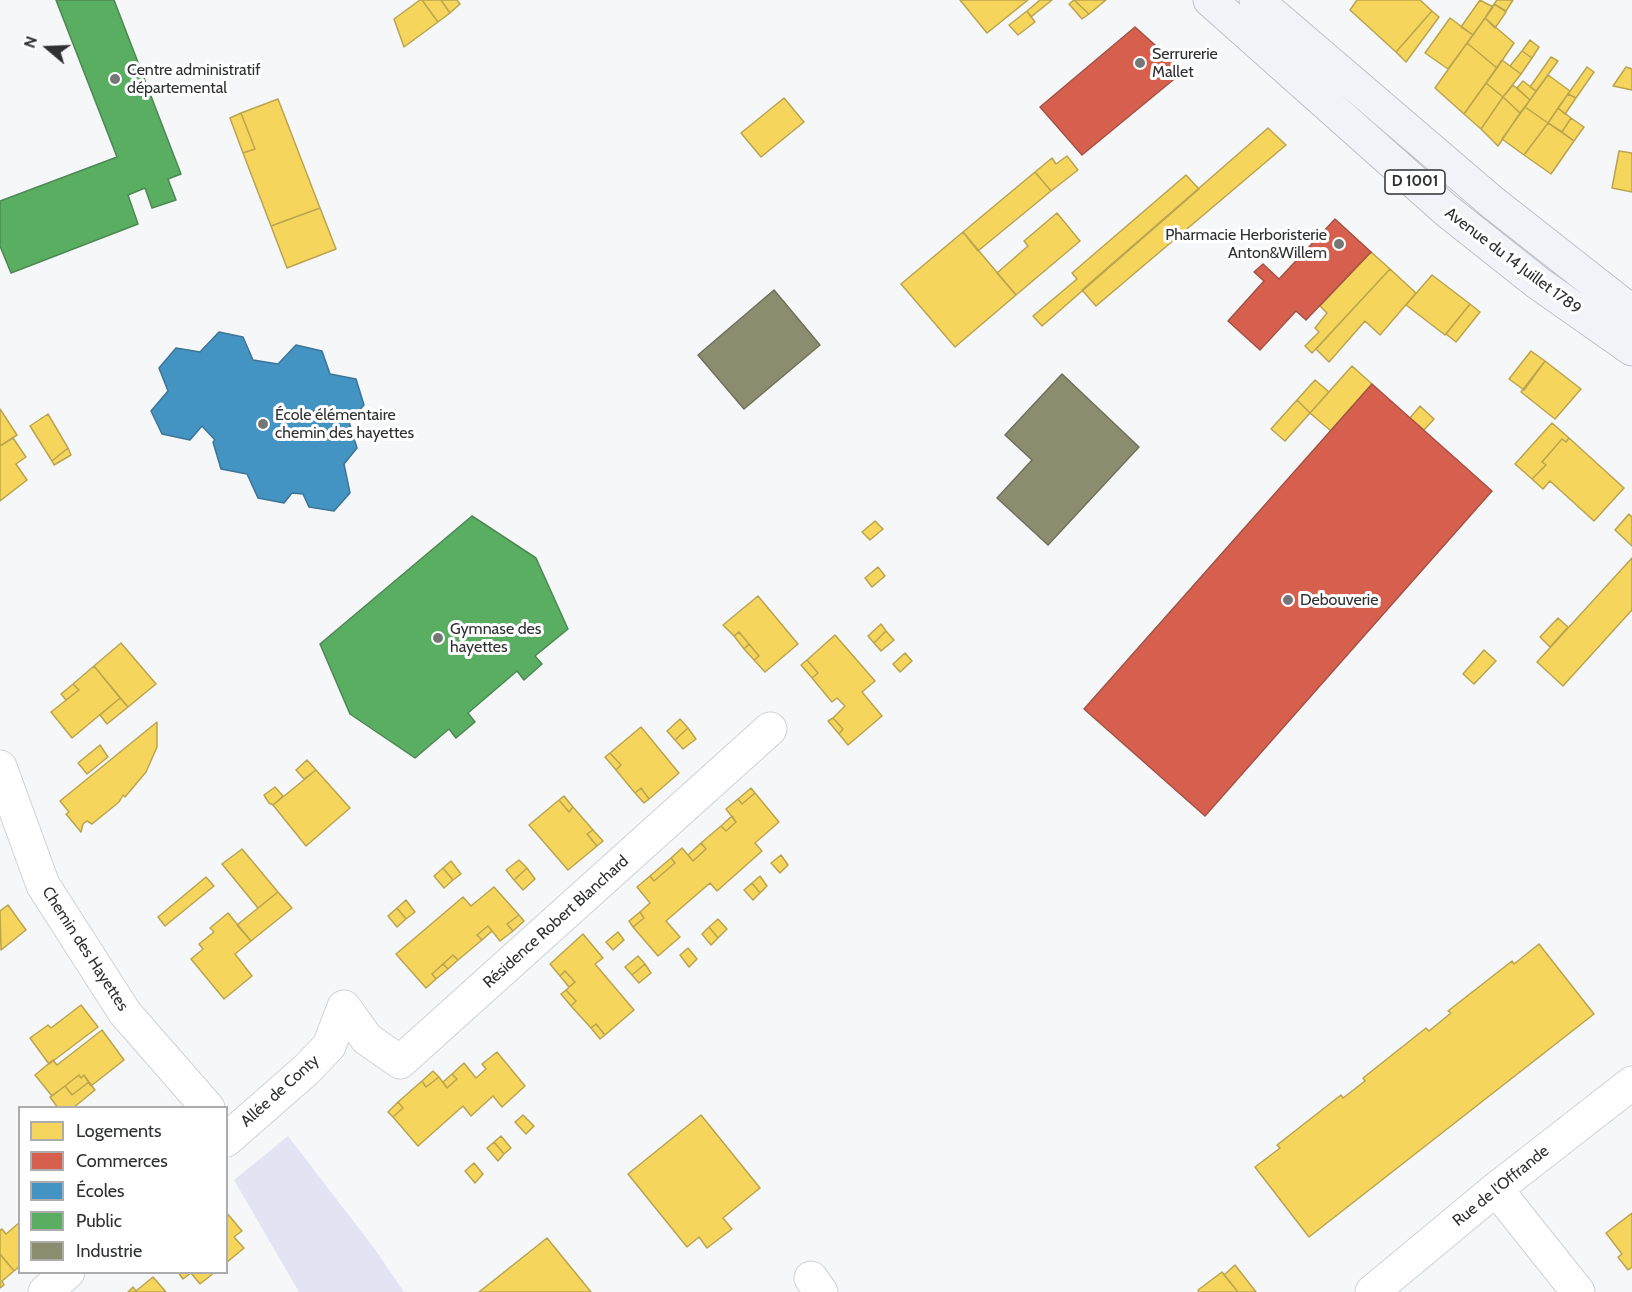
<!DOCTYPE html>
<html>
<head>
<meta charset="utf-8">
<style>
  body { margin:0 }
  #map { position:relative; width:1632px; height:1292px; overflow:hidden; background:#f6f7f9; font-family:Cabin,sans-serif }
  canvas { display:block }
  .legend { position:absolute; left:18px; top:1106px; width:210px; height:168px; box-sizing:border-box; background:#fff; border:2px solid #acacad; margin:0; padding:8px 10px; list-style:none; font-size:18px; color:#2f3031 }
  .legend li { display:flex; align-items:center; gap:12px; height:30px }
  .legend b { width:30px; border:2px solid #acacad }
  .north { position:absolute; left:18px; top:18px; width:60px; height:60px; -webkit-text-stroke:4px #fff; paint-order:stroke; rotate:289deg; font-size:16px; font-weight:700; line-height:24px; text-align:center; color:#2f3031 }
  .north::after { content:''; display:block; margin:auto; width:21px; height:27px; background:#2f3031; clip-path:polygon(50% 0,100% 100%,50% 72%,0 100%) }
</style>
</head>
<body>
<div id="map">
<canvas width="1632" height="1292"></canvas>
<ul class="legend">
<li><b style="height:16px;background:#f6d55c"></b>Logements</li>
<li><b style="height:16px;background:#d6604d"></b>Commerces</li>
<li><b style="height:16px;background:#4393c3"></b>Écoles</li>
<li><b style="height:16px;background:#5aae61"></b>Public</li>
<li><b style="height:16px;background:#8c8c6e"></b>Industrie</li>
</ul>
<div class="north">N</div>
</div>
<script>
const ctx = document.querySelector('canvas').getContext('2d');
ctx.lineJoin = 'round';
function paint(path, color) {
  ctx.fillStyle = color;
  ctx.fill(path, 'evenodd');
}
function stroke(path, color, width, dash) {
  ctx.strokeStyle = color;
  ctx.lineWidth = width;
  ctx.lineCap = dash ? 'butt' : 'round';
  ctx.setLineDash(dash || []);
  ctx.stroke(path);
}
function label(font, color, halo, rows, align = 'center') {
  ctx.font = font + ' Cabin,sans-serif';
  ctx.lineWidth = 6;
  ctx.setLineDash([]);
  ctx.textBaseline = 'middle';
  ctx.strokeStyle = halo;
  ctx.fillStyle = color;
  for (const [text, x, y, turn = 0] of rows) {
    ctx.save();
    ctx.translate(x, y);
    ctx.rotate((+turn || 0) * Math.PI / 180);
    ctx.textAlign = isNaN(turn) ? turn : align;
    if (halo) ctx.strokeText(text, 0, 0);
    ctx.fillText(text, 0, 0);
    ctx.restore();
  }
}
paint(new Path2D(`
  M288 1136 374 1248 404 1292H299L234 1180Z`), '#e2e4f4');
const homes = new Path2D(`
  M420 0H422L438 22 404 47 394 19Z
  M422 0H441L450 13 438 22Z
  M441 0H457L460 4 450 13Z
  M960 0H1028L987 33Z
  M1040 0H1052L1031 17 1027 11Z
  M1074 0 1089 14 1082 19 1069 4Z
  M1074 0H1106L1089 14Z
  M1357 0H1420L1432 11 1396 52 1350 10Z
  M1480 0 1493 7 1473 35 1461 27Z
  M1497 0H1513L1506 11 1494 4Z
  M1494 4 1506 12 1495 28 1485 18Z
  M1027 11 1035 22 1018 35 1009 25Z
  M1432 11 1439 17 1406 62 1396 52Z
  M1450 18 1473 35 1448 69 1425 53Z
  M1485 18 1514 43 1497 68 1467 43Z
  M1530 40 1539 47 1532 58 1522 51Z
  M1467 43 1497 68 1464 114 1435 88Z
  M1522 51 1532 58 1521 74 1510 66Z
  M1551 57 1558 61 1536 91 1530 87Z
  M1502 60 1521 74 1503 97 1486 83Z
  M1587 67 1594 72 1576 98 1568 94Z
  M1626 67 1632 69V90L1613 86Z
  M1548 75 1570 91 1548 123 1525 107Z
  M1523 81 1536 91 1530 100 1517 88Z
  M1486 83 1503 97 1481 129 1464 114Z
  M1513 85 1530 100 1520 113 1503 97Z
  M1568 94 1576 98 1565 114 1558 108Z
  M1503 97 1520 113 1498 146 1481 129Z
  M784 98 804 122 761 157 741 133Z
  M278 99 320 208 271 226 243 153 255 149 241 113Z
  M1525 107 1548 123 1524 155 1502 139Z
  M1558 108 1571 118 1562 132 1548 123Z
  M241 113 255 149 243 153 230 118Z
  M1571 118 1584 127 1574 141 1562 132Z
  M1548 123 1574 141 1551 174 1524 155Z
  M1268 128 1286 145 1096 306 1082 290Z
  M1619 151 1632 153V192L1612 188Z
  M1067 156 1078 170 1051 191 1035 172 1052 158 1056 164Z
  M1035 172 1051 191 978 251 963 232Z
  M1186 175 1199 189 1042 326 1033 316 1077 279 1072 273Z
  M320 208 336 249 287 268 271 226Z
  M1057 213 1080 241 1016 295 997 273 1028 246 1024 241Z
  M963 232 1016 295 955 347 901 284Z
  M1371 252 1390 269 1312 353 1305 346 1319 332 1315 328 1327 313 1320 306Z
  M1390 269 1416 293 1380 335 1365 321 1329 362 1316 349Z
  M1432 275 1470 304 1445 335 1406 305Z
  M1470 304 1480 312 1456 342 1446 334Z
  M1531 351 1545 361 1524 390 1509 379Z
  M1545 361 1581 389 1555 419 1521 392Z
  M1352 366 1372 384 1331 431 1310 413Z
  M1315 380 1329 392 1310 413 1297 400Z
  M1297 400 1310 413 1285 441 1271 429Z
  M1420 406 1434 419 1424 430 1410 418Z
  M0 409 17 435 0 446Z
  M48 414 68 448 52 461 30 426Z
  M1552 423 1569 438 1566 442 1562 439 1542 462 1546 465 1532 479 1515 464Z
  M13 438 26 457 16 464 27 480 0 501V446Z
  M1569 438 1624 488 1594 521 1550 481 1543 489 1532 479 1546 465 1542 462 1562 439 1566 442Z
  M68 448 71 455 54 465 52 461Z
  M1629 514 1632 517V546L1615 530Z
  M875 521 883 529 870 540 862 532Z
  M1632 558V610L1563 686 1537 662Z
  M878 567 885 576 872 587 865 578Z
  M758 596 798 644 765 672 754 660 759 656 739 632 734 636 723 625Z
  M1558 618 1568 627 1550 647 1540 637Z
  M881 624 886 631 874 643 868 636Z
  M886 631 894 640 881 651 874 643Z
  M739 632 749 644 744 649 734 636Z
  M835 635 875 681 862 692 882 716 848 745 839 734 843 729 833 718 845 706 837 698 832 702 812 678 818 673 807 660Z
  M121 643 156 684 128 707 94 666Z
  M749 644 759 656 754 660 744 649Z
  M1484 650 1496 661 1474 684 1463 674Z
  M905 653 912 661 900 672 893 664Z
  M807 660 818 673 812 678 801 665Z
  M94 666 120 698 72 738 51 712 79 690 73 684Z
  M73 684 79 690 66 700 61 694Z
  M120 698 128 707 107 724 100 715Z
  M833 718 843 729 839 734 828 721Z
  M680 719 688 728 675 740 667 731Z
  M157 722V747L146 772 125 797 123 795 119 802 92 824 87 821 83 824 81 832 66 814 69 812 60 801Z
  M641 727 679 773 649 799 641 788 635 793 616 770 621 765 610 753Z
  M688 728 696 739 683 749 675 740Z
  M100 745 108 757 87 774 78 763Z
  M610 753 621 765 616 770 605 757Z
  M307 760 316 770 304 779 296 770Z
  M316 770 350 808 306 846 273 805Z
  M275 787 283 796 273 805 269 803 264 795Z
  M641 788 649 799 644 803 635 793Z
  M751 788 755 793 742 804 738 799Z
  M755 793 779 822 755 843 762 851 717 891 710 883 666 921 680 937 658 956 633 927 644 918 640 912 650 903 637 887 650 876 654 881 675 863 671 858 682 848 693 861 706 849 701 843 721 826 726 831 736 822 726 809 738 799 742 804Z
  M564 796 573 807 569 812 559 800Z
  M559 800 569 812 573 807 593 830 587 834 597 846 568 870 529 825Z
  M732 816 736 822 726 831 721 826Z
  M593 830 603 841 597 846 587 834Z
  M701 843 706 849 693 861 688 855Z
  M242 849 278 892 258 908 222 864Z
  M781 855 788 865 780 873 771 863Z
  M671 858 675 863 654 881 650 876Z
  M519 860 527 868 514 880 506 870Z
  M451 861 461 874 453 880 443 868Z
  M443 868 453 880 444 888 434 876Z
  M527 868 535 879 523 890 514 880Z
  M760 876 767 886 760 893 752 883Z
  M206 877 214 886 165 926 158 917Z
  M752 883 760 893 753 900 744 890Z
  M494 887 519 915 507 924 513 931 500 941 488 926 477 935 482 940 458 960 453 955 432 974 436 979 426 988 396 954 463 897 471 906Z
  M278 892 292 908 251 941 237 925Z
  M406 900 415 912 406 919 397 908Z
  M8 905 26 930 1 950 0 911Z
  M397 908 406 919 397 927 388 916Z
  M640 912 644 918 633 927 629 921Z
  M228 913 251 941 235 954 252 976 224 999 191 959 203 949 199 944 214 932 210 928Z
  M519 915 524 921 513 931 507 924Z
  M718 919 727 929 718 938 709 927Z
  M488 926 492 931 482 940 477 935Z
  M709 927 718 938 711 945 702 934Z
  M618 932 624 940 613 950 606 942Z
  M583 934 603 958 595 964 634 1010 605 1035 596 1024 591 1028 571 1006 576 1001 566 990 575 982 565 971 560 976 550 964Z
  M1539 944 1594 1014 1309 1237 1255 1167 1280 1148 1277 1145 1341 1095 1343 1098 1365 1081 1363 1078 1426 1028 1429 1031 1451 1013 1448 1011 1512 961 1514 964Z
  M688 948 697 959 689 967 680 955Z
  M453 955 458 960 448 969 443 964Z
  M638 956 645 964 632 975 625 967Z
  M443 964 448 969 436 979 432 974Z
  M645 964 651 973 639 983 632 975Z
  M565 971 575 982 569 987 560 976Z
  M566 990 576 1001 571 1006 561 994Z
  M81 1005 98 1027 49 1064 30 1038 48 1025 51 1028Z
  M596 1024 605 1035 600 1039 591 1028Z
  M102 1030 124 1060 91 1086 84 1075 81 1078 79 1075 52 1096 35 1075 53 1060 57 1065Z
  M497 1052 525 1086 502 1107 493 1096 471 1116 463 1106 418 1146 393 1117 403 1108 398 1102 422 1081 426 1087 439 1077 447 1088 457 1079 452 1074 464 1063 476 1078 486 1069 482 1064Z
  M433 1071 439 1077 426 1087 422 1081Z
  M452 1074 457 1079 447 1088 443 1082Z
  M79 1075 81 1078 84 1075 89 1082 72 1095 65 1086Z
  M89 1082 95 1090 73 1108H58L50 1097 65 1086 72 1095Z
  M398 1102 403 1108 393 1117 388 1112Z
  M523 1115 534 1126 526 1134 515 1122Z
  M701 1115 760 1188 723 1218 732 1229 707 1248 699 1237 687 1247 628 1174Z
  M501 1136 511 1148 504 1154 494 1142Z
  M494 1142 504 1154 498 1161 487 1148Z
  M474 1163 483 1174 475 1183 465 1171Z
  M226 1212 242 1231 234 1237 244 1248 226 1263Z
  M1632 1213V1267L1628 1270 1618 1257 1622 1254 1606 1233Z
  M20 1222V1266L14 1271 0 1254V1230L2 1229 6 1234Z
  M547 1238 591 1292H479Z
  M0 1254 14 1271 2 1281 4 1285 0 1288Z
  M1235 1265 1256 1292H1238L1224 1275Z
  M178 1272H215L200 1284 191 1273 183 1279Z
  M1222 1272 1238 1292H1199L1198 1290Z
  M153 1277 166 1292H128L133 1287 136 1291Z`);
paint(homes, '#f6d55c');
stroke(homes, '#baa44f', 1.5);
const shops = new Path2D(`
  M1135 27 1184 71 1082 155 1040 107Z
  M1335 219 1371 252 1306 320 1296 311 1260 350 1228 321 1264 281 1254 272 1263 264 1279 279Z
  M1372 384 1492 491 1205 816 1084 709Z`);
paint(shops, '#d6604d');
stroke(shops, '#a45245', 1.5);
const schools = new Path2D(`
  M219 332 243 337 253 360 278 364 296 345 322 351 330 374 356 379 364 405 349 422 357 448 344 464 350 493 334 511 309 507 303 494 292 493 284 503 258 498 247 474 221 469 213 442 215 440 202 426 190 440 162 434 151 411 168 391 159 368 176 348 200 352Z`);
paint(schools, '#4393c3');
stroke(schools, '#3d7597', 1.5);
const public = new Path2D(`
  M56 0H114L181 174 168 179 176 200 152 208 145 188 128 195 138 224 11 273 0 246V201L117 157Z
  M472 516 536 558 568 629 535 656 542 664 524 680 517 671 468 713 475 722 456 738 449 729 415 758 350 714 320 644Z`);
paint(public, '#5aae61');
stroke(public, '#4d8853', 1.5);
const industry = new Path2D(`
  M774 290 820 345 744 409 698 355Z
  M1062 374 1139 447 1048 545 997 498 1032 460 1005 435Z`);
paint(industry, '#8c8c6e');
stroke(industry, '#70705c', 1.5);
const minor = new Path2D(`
  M0 767 43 885 125 1013 208 1108
  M344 1007 367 1039 400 1062 770 729
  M226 1140 306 1070 329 1046 344 1007
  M1496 1189 1578 1292
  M811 1278 821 1292
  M45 1292 68 1272
  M1372 1292 1496 1189 1632 1083`);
const primary = new Path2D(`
  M1210 0 1446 210 1538 283 1632 349
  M1256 0 1492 202 1632 312`);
stroke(minor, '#d1d2d3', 35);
stroke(primary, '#bfc1ca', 35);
stroke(minor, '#fefefe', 33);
stroke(primary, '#f2f3f8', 33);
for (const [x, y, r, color] of [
  [1140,63,6,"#757677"],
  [115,79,6,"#757677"],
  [1339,244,6,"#757677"],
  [263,424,6,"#757677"],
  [1288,600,6,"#757677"],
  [438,638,6,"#757677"]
]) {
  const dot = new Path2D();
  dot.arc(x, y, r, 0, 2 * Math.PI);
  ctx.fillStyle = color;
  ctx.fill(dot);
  stroke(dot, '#fff', 2);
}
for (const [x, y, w] of [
  [1415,182,60]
]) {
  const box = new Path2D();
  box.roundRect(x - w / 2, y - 12, w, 24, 4.5);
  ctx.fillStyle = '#fff';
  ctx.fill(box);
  stroke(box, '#2f3031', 1.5);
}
label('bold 15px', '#2f3031', null, [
  ["D 1001",1415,182]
]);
label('16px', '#2f3031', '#fff', [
  ["Serrurerie",1152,54],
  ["Mallet",1152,72],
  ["Centre administratif",127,70],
  ["départemental",127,88],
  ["Pharmacie Herboristerie",1327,235,"right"],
  ["Anton&Willem",1327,253,"right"],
  ["École élémentaire",275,415],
  ["chemin des hayettes",275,433],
  ["Debouverie",1300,600],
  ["Gymnase des",450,629],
  ["hayettes",450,647]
], 'left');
label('16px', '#2f3031', '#fff', [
  ["Avenue du 14 Juillet 1789",1513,261,37],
  ["Résidence Robert Blanchard",556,922,-42],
  ["Chemin des Hayettes",85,949,57],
  ["Allée de Conty",280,1091,-42],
  ["Rue de l'Offrande",1501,1186,-39]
]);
</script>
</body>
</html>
